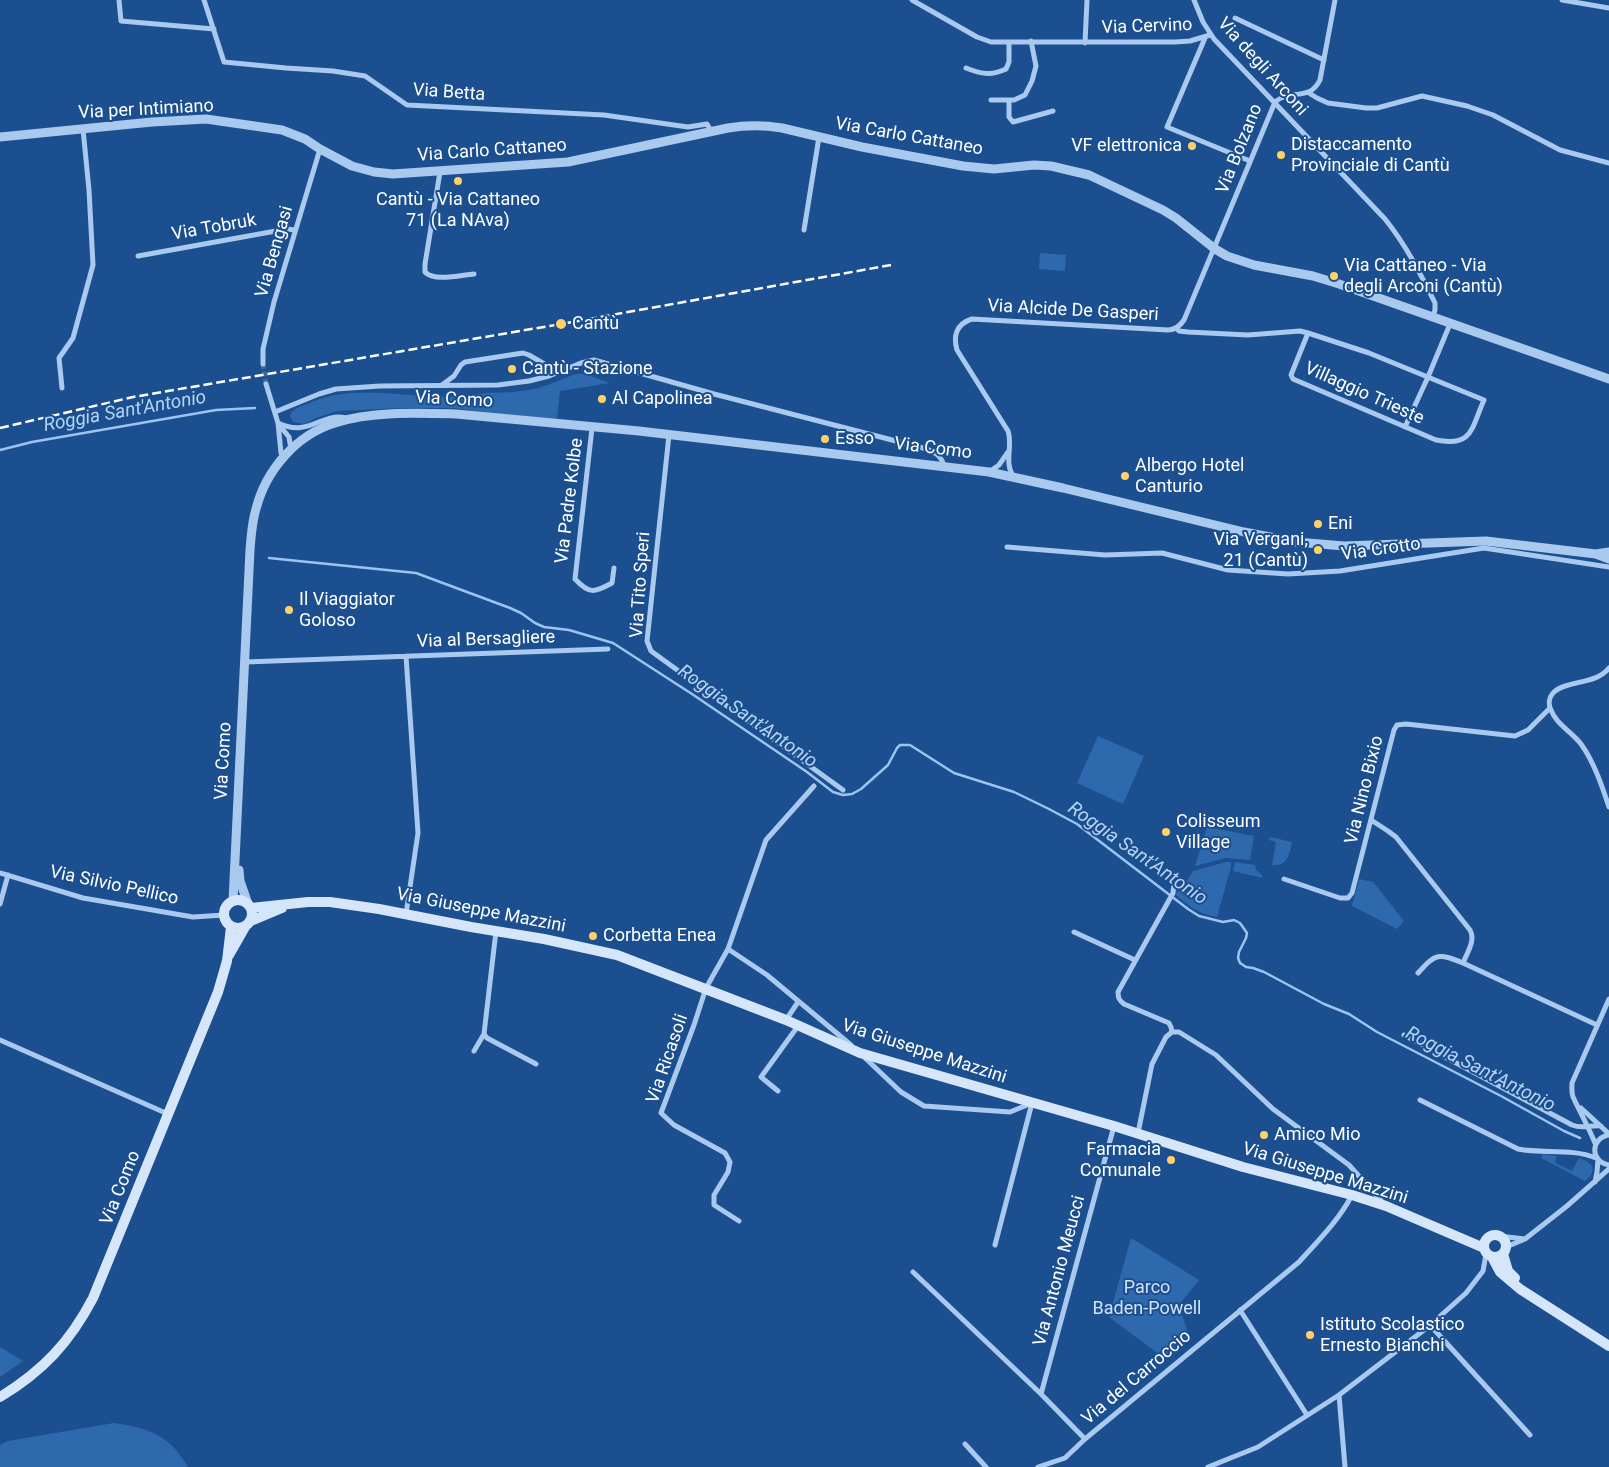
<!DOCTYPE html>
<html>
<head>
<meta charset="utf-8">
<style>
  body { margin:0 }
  canvas { display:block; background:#1b4f8f }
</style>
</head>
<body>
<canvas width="1609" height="1467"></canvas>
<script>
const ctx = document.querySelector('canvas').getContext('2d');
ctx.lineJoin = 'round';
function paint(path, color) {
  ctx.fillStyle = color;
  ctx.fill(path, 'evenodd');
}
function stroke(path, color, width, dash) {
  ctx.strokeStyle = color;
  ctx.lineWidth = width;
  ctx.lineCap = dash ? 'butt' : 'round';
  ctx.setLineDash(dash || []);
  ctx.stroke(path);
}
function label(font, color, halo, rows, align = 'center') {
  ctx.font = font + ' Roboto,sans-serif';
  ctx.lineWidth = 4;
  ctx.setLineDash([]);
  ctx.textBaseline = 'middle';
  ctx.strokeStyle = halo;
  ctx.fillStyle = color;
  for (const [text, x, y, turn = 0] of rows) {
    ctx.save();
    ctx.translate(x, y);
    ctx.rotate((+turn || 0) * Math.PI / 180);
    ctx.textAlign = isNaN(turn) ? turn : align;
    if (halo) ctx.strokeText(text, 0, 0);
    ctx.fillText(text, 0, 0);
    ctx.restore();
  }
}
paint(new Path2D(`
  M1040 253 1066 255 1065 271 1039 269Z
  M576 374H585L610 383 560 391 557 419 488 413 456 408H404L337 411 316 418 304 424 293 422 290 416C292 409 299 407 305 405 352 382 403 398 452 397 464 396 475 394 487 393 498 392 510 393 521 391 534 390 546 386 558 381 564 379 569 376 576 374Z
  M1098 736 1144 756 1123 804 1077 783Z
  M1207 827 1254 836 1250 860 1226 858 1195 866Z
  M1270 837 1292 842C1290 854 1287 867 1272 865L1276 842 1269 840Z
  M1226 862H1231V867L1217 917C1198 914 1189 906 1175 894L1184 886 1193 871Z
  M1235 862 1255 865 1256 870 1262 875V878L1233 871Z
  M1359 879 1373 882 1404 921 1397 929 1352 906Z
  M1543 1154 1557 1156 1555 1163 1572 1171 1579 1158C1592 1162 1599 1170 1585 1181L1541 1158Z
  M1131 1238 1199 1280 1179 1305 1189 1337 1164 1358 1109 1317Z
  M0 1347 23 1361 0 1377Z
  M114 1423C148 1428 170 1435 188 1467H0V1445L8 1441Z`), '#2e69ad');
stroke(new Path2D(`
  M0 450 32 442 216 410 255 408
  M269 558 416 573 510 608 521 613 535 623 544 627 569 630 613 643 692 694 807 772 833 792 843 795 852 794 861 789 888 765 897 748 900 745H910L954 773 1014 792 1049 809 1077 824 1188 909 1199 916 1223 922 1234 920 1240 923 1247 933 1246 938 1239 952 1238 958 1240 963 1246 967 1253 968 1264 972 1324 1004 1349 1014 1377 1032 1501 1096 1564 1131 1580 1138`), '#9cc4f0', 2.5);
stroke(new Path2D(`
  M263 364 266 384`), '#3d69a0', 5, [5, 2.5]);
stroke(new Path2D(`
  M119 0 121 21 214 29
  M204 0 224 62 286 68 333 71 365 76 407 105 604 115 688 127 707 124 711 131
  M912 0 977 37 991 42H1175L1190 41 1210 35
  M1194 0 1203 22 1214 39 1385 219C1406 245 1420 273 1435 303V310L1433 316
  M1562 0 1609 8
  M1235 18 1324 60
  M1205 38 1167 127 1250 161
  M1085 43 1087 0
  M966 68C981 74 991 76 1006 69L1009 62V42
  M1309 93 1317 98 1328 103 1366 108H1377L1422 96 1467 106 1493 115 1560 150 1609 163
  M991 100H1014L1025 95 1032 81 1036 66 1031 41
  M1009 100V117L1013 122 1053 111
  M440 172 425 264V272C434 282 461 275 474 274
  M804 230 819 137
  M138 256 287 229 295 230
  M1176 328 1179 331 1188 332 1248 335 1300 331 1308 333
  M1308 333 1369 353 1484 400C1471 429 1473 447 1436 440L1293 379 1291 375Z
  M263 364V349L274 302 320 149
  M266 384 278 423 281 453 283 457
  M442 385 454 376 461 365 465 362 523 353 529 355 546 365 567 367
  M62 388 59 358 73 338 93 265 89 190 83 129
  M275 412 319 394 336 389 380 386 498 385 529 381 549 376 581 363 594 360 714 394 923 448C933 451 942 455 944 467
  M278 423C309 438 321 412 346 418
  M280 426 289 437 291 449
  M1405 427 1428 377 1450 324
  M592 428 575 579C589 594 594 593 612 583L614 568
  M669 435 647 641 651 651 843 790
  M989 472 999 465 1008 452
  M1013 476C1004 462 1013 446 1008 431L957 350C953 336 956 324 972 319L1168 330C1175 330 1180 326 1184 320L1275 102C1292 88 1309 102 1320 80L1335 0
  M1007 547 1105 555 1162 553 1228 570 1288 574 1340 571 1484 548 1609 567
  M406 656 418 833 406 914
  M245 662 608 649
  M1609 668C1596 685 1567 680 1554 692 1549 697 1548 704 1551 710 1556 724 1572 732 1581 744 1594 762 1602 786 1609 807
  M814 786 766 840 728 949 767 975 851 1045
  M1371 820 1388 831 1396 837 1470 930C1476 940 1467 953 1463 963
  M0 873 83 898 193 917 224 915
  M1284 879 1340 898H1348L1352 893 1394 730 1397 725 1406 724 1515 736 1528 730 1550 708
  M0 904 8 875
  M1074 932 1135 960
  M728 949 706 988 694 1025 661 1113 674 1125 725 1153 730 1162 728 1172 714 1195V1205L739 1221
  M1418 973C1436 953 1438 953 1463 963L1597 1025
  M786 1020 798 1002
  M1172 1032 1171 1027 1169 1023 1124 1004C1119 1000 1118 998 1118 992L1173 893 1174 883
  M484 1034 487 1038 536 1064
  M1404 1035 1572 1125C1582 1129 1590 1125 1601 1126
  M0 1040 168 1114
  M474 1051 484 1034 496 931
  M863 1056 901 1092 924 1106 1010 1112 1032 1103
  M778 1091 761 1077 798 1026
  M1420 1100 1518 1149C1543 1154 1572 1148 1596 1158
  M1581 1108 1609 1134
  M1138 1133 1152 1064 1166 1037 1172 1032H1179L1216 1055 1273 1109 1349 1165 1384 1204
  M1609 1135C1590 1138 1590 1162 1609 1165
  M1595 1143C1589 1128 1581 1114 1574 1099 1571 1094 1572 1088 1572 1083L1609 999
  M1595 1182 1597 1172 1598 1160
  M1499 1236 1525 1239
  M995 1245 1032 1103
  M1506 1247 1525 1239 1567 1206 1609 1169
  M913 1272 1041 1394 1085 1439
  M1240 1310 1307 1415
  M1430 1325 1530 1435
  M1041 1394 1114 1126
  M1339 1395 1345 1467
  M965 1444 986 1467
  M1038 1467 1065 1458 1085 1439 1299 1262C1318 1241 1339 1220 1352 1195
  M1208 1467 1258 1447 1339 1395 1428 1327 1466 1293 1483 1271 1486 1254`), '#a9c9ee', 5);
stroke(new Path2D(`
  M0 137 152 122 206 119 282 130 305 139 320 149 352 166 374 172 393 174 568 162 728 128C746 125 764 125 782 128L862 147 963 166 994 169 1034 165 1051 166 1089 175 1163 210 1176 218 1215 249 1227 256 1254 265 1313 276 1339 284 1609 379
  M1596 554 1609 552
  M239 870 240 881 248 904
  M233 901 250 550C251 536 252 522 256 509 266 470 296 435 335 423 371 411 419 413 456 414L639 431 989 472 1063 488 1244 532 1296 542 1344 546 1486 541 1596 554 1609 559`), '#a9c9ee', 9);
stroke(new Path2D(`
  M224 914a14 14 0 1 1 28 0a14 14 0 1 1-28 0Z
  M251 908 308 902H330L379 909 471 927 544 939 617 955 786 1020 860 1053 1114 1126 1243 1167 1352 1195 1386 1206 1484 1248
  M251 921 282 908
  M229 955 245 927
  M1484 1246a11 11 0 1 1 22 0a11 11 0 1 1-22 0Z
  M1503 1254 1508 1271 1515 1278
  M1492 1257 1500 1272 1520 1289 1609 1346
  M0 1397C43 1371 70 1342 93 1298L218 992 227 961 231 927`), '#d6e6fa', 10);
stroke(new Path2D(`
  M0 428 133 397 561 324 891 265`), '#fff', 2.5, [9, 4]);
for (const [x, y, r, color] of [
  [1192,146,5,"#ffd166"],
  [1281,155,5,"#ffd166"],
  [458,181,5,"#ffd166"],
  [1334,276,5,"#ffd166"],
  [561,324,6,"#ffd166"],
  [512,369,5,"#ffd166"],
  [602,399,5,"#ffd166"],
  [825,439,5,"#ffd166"],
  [1125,476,5,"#ffd166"],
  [1318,524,5,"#ffd166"],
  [1318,550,5,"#ffd166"],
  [289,610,5,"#ffd166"],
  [1166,832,5,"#ffd166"],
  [593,936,5,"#ffd166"],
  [1264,1135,5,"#ffd166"],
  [1171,1160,5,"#ffd166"],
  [1310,1335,5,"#ffd166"]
]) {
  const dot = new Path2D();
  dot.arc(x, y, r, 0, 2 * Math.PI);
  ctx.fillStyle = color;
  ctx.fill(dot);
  stroke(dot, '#1b4f8f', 2);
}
label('18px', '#fff', '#1b4f8f', [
  ["Via Cervino",1147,27,-2],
  ["Via degli Arconi",1262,67,48],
  ["Via Betta",449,93,4],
  ["Via per Intimiano",146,110,-3],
  ["Via Carlo Cattaneo",909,137,10],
  ["Via Bolzano",1240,149,-68],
  ["Via Carlo Cattaneo",492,151,-4],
  ["Via Tobruk",214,228,-10],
  ["Via Bengasi",275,252,-74],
  ["Via Alcide De Gasperi",1073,311,3],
  ["Villaggio Trieste",1364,394,24],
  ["Via Como",454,400,3],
  ["Via Como",933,449,7],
  ["Via Padre Kolbe",570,501,-83],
  ["Via Crotto",1381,550,-8],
  ["Via Tito Speri",641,585,-86],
  ["Via al Bersagliere",486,640,-2],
  ["Via Como",224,761,-87],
  ["Via Nino Bixio",1365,790,-76],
  ["Via Silvio Pellico",114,886,12],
  ["Via Giuseppe Mazzini",481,911,11],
  ["Via Giuseppe Mazzini",924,1052,18],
  ["Via Ricasoli",668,1059,-71],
  ["Via Giuseppe Mazzini",1325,1174,17],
  ["Via Como",121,1188,-68],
  ["Via Antonio Meucci",1060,1271,-75],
  ["Via del Carroccio",1137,1378,-40]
]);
label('18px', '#fff', '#1b4f8f', [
  ["Distaccamento",1291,145],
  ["Provinciale di Cantù",1291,166],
  ["VF elettronica",1182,146,"right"],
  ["Cantù - Via Cattaneo",458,200,"center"],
  ["71 (La NAva)",458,221,"center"],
  ["Via Cattaneo - Via",1344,266],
  ["degli Arconi (Cantù)",1344,287],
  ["Cantù",572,324],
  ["Cantù - Stazione",522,369],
  ["Al Capolinea",612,399],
  ["Esso",835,439],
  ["Albergo Hotel",1135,466],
  ["Canturio",1135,487],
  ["Eni",1328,524],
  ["Via Vergani,",1308,540,"right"],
  ["21 (Cantù)",1308,561,"right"],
  ["Il Viaggiator",299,600],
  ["Goloso",299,621],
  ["Colisseum",1176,822],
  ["Village",1176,843],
  ["Corbetta Enea",603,936],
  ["Amico Mio",1274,1135],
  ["Farmacia",1161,1150,"right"],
  ["Comunale",1161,1171,"right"],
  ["Istituto Scolastico",1320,1325],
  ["Ernesto Bianchi",1320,1346]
], 'left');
label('18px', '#cfe3fa', '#1b4f8f', [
  ["Parco",1147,1288],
  ["Baden-Powell",1147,1309]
]);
label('italic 19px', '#b5d3f5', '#1b4f8f', [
  ["Roggia Sant'Antonio",125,412,-10],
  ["Roggia Sant'Antonio",747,717,35],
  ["Roggia Sant'Antonio",1137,854,35],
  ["Roggia Sant'Antonio",1480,1070,27]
]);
</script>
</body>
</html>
